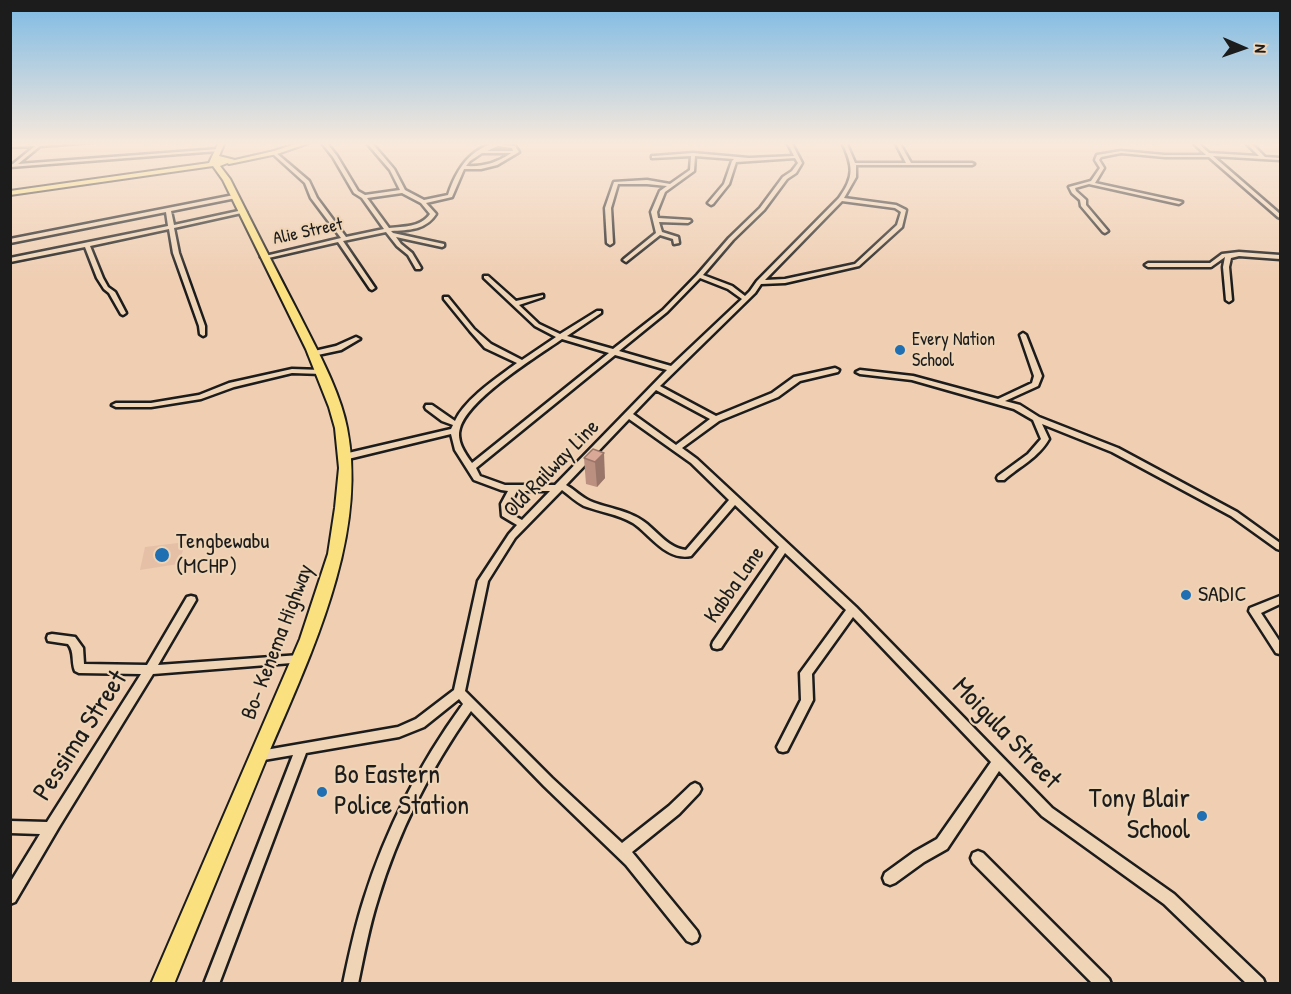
<!DOCTYPE html>
<html>
<head>
<meta charset="utf-8">
<style>
  body { margin:0 }
  #map { position:relative; width:1291px; height:994px; overflow:hidden; background:#efceb2; font-family:"Patrick Hand",sans-serif }
  canvas { display:block }
  .frame { position:absolute; inset:0; border:12px solid #1c1c1c; pointer-events:none }
  .north { position:absolute; left:1213px; top:18px; width:60px; height:60px; -webkit-text-stroke:4px #efd4b6; paint-order:stroke; rotate:92deg; font-size:16px; font-weight:700; line-height:24px; text-align:center; color:#1c1c1c }
  .north::after { content:''; display:block; margin:auto; width:21px; height:27px; background:#1c1c1c; clip-path:polygon(50% 0,100% 100%,50% 72%,0 100%) }
</style>
</head>
<body>
<div id="map">
<canvas width="1291" height="994"></canvas>
<div class="frame"></div>
<div class="north">N</div>
</div>
<script>
const ctx = document.querySelector('canvas').getContext('2d');
ctx.lineJoin = 'round';
function paint(path, color) {
  ctx.fillStyle = color;
  ctx.fill(path, 'evenodd');
}
function stroke(path, color, width, dash) {
  ctx.strokeStyle = color;
  ctx.lineWidth = width;
  ctx.lineCap = dash ? 'butt' : 'round';
  ctx.setLineDash(dash || []);
  ctx.stroke(path);
}
function label(font, color, halo, rows, align = 'center') {
  ctx.font = font + ' "Patrick Hand",sans-serif';
  ctx.lineWidth = 4.5;
  ctx.setLineDash([]);
  ctx.textBaseline = 'middle';
  ctx.strokeStyle = halo;
  ctx.fillStyle = color;
  for (const [text, x, y, turn = 0] of rows) {
    ctx.save();
    ctx.translate(x, y);
    ctx.rotate((+turn || 0) * Math.PI / 180);
    ctx.textAlign = isNaN(turn) ? turn : align;
    if (halo) ctx.strokeText(text, 0, 0);
    ctx.fillText(text, 0, 0);
    ctx.restore();
  }
}
paint(new Path2D(`
  M186 542 178 564 140 570 145 547Z`), '#e5c0a7');
const minor = new Path2D(`
  M38 142H94L40 146 18 164 218 149 220 150 218 151 10 167V165L13 164 35 146 10 147V145Z
  M321 142H326L337 156 358 191 365 195 400 190 390 170 366 142H371L394 169 405 190 424 200 448 195C457 167 474 142 508 142L502 145 515 146 519 152 497 165 481 169H464L452 197 426 203 436 214C426 230 409 230 391 231L393 233 444 244V246L442 247 396 237 401 244 412 253 421 268 420 269H416L408 255 397 246 386 232 343 241 375 288 372 290 370 289 338 242 264 259 261 257 341 238 311 198 305 183 273 154V153L275 152 309 181 317 198 346 237 384 229 362 198 354 193 333 157ZM498 146 512 148 513 151H487ZM482 153H511C497 163 483 167 466 166L470 161ZM402 193 421 203 430 214C420 228 404 226 389 228L367 198Z
  M787 142H791L802 163 796 173 787 179 764 210 733 240 703 275 732 286 745 296 750 291 757 281 839 198C855 176 853 166 842 142H846L855 163H906L895 142H899L911 163H972L974 164 972 165H856V177L844 198 896 205 906 210 902 227 859 266 785 283 761 284 755 293 660 386 716 416 772 393 794 377 835 368 839 370 838 372 800 381 778 397 719 421 682 448 697 459 856 607 1052 808 1174 894 1263 979 1265 984H1247L1164 904 1042 816 999 771 947 849 924 862 895 883 890 885 885 883 883 878 885 873 914 852 937 839 991 762 853 617 812 674 813 700 787 751 783 752 779 751 777 747 801 700 800 673 846 610 785 553 721 648 717 649 713 648 712 645 713 642 779 547 735 505 691 556C666 561 651 535 633 523 618 514 600 512 584 506 576 502 569 495 562 490L515 538 488 581 465 691 552 778 622 843 669 806 691 785 695 783 699 785 701 789 699 793 679 814 632 852 697 931 699 936 697 941 692 943 687 941 626 865 544 786 471 711C431 768 398 832 378 899 369 927 364 955 358 984H343C349 955 355 927 364 899 386 829 420 763 463 704L459 699 424 727 399 737 306 753 219 984H204L293 755 258 761 254 760 252 756 254 752 398 727 416 719 454 690 478 581 509 534 517 525 502 516 501 504 508 491 501 490 474 480 455 450 451 434 344 460 340 457 344 454 451 429 453 425 442 421 426 409 425 407 426 405H432L455 421C465 399 498 377 517 363L485 348 470 331 444 299V297H448L474 329 491 344 522 360 556 337 535 326 484 278V276H488L516 301 543 295V297L519 305 539 324 560 334 597 311H601V313L567 336 613 349 663 310 697 275 729 238 760 208 783 177 792 171 798 163 795 158 736 162 729 184 713 204 711 205 708 203 724 184 732 161 734 159 695 156 694 171 665 192 657 212 658 218 690 220 691 221 688 223 659 222 662 232 678 237 679 243 674 244 673 239 660 235 626 262 623 260 624 259 656 233 651 212 660 191 667 186 647 184H618L611 208 613 243 610 245 607 243 605 208 614 182 647 180 670 184 690 170 691 156 652 158V156H654L693 153 749 158 794 156ZM842 201 895 208 901 212 897 225 855 264 785 279 765 280ZM700 278 728 289 742 299 671 366 619 351 667 312ZM562 339 609 353 472 463C465 453 456 441 460 428 469 398 536 357 562 339ZM615 355 667 370 558 482 555 485H505L480 476 476 468ZM656 390 710 419 676 445 633 414ZM629 419 691 463 729 500 686 550C669 548 659 534 647 524 630 510 609 509 590 501 581 497 575 490 566 485ZM517 491H550L522 520 511 514V504Z
  M1192 142H1197L1209 153 1259 156 1245 142H1250L1265 157 1280 158V160L1213 156 1280 214V218L1278 217 1209 157H1165L1121 153 1101 157 1099 160 1104 168 1095 183 1182 202 1179 204 1089 184 1075 188 1076 191 1086 200V205L1108 231 1105 233 1103 232 1081 206 1080 200 1072 193 1069 187 1091 181 1100 168 1095 160 1097 155 1121 151 1165 155H1206Z
  M234 195 236 196V198L171 211 174 225 243 210 246 212 174 228 179 253 205 326V335L203 336 200 334 199 326 173 253 169 229 90 246 103 278 108 287 115 292 126 313 123 315 121 314 109 293 104 289 97 278 85 247 10 262V258L168 226 166 212 10 243V239Z
  M1239 252 1280 255V259L1239 256 1231 258 1229 267 1232 300 1229 302 1226 300 1223 267 1225 257 1211 267H1148L1145 265 1148 263H1210L1222 254Z
  M1023 333 1026 335 1042 376 1038 386 1005 401 1020 405 1039 417 1118 448 1237 512 1280 543V550L1277 549 1231 516 1112 452 1042 424 1049 439C1038 458 1020 466 1004 480H998L997 478 998 476 1028 454 1041 439 1033 420 1014 409 912 380 860 374 856 372 860 370 913 376 998 399 1032 383 1034 376 1020 335Z
  M356 337 360 339 358 340 341 350 313 356 309 354 310 352 336 346Z
  M292 369 322 370 326 372 322 374 292 373 234 387 201 399 151 407H116L112 405 116 403H151L199 395 229 383Z
  M191 596 195 597 196 600 158 665 300 655 304 656 306 659 304 662 153 674 59 827 15 902 10 904V883L40 834 10 833V821L47 822 141 674 79 673 75 671C71 662 75 652 68 644L48 641 47 638 48 635 52 634 75 637 83 648 84 664 147 665 187 597Z
  M1280 596V604L1261 613 1280 642V654L1276 653 1249 611 1250 608Z
  M978 851 983 853 1109 979 1111 984H1093L973 863 971 858 973 853Z`);
const major = new Path2D(`
  M302 142H312L277 154 229 164 226 162 274 151Z`);
const highway = new Path2D(`
  M219 142H225L219 156 235 160 220 166 230 179C253 225 276 270 300 316 317 350 340 391 347 428 369 540 307 662 265 762 235 836 204 910 174 984H151L300 639 328 554 335 508 339 468 335 428 329 407 306 349 223 180 213 166 10 195V191L209 163Z`);
stroke(minor, '#1c1c1c', 5);
stroke(major, '#1c1c1c', 4);
stroke(highway, '#1c1c1c', 4);
paint(minor, '#efd4b6');
paint(major, '#fbe080');
paint(highway, '#fbe080');
paint(new Path2D(`
  M593 449 605 478 597 487 586 484 584 458Z`), '#bb9081');
paint(new Path2D(`
  M604 453 605 478 597 487 595 462Z`), '#997669');
const building = new Path2D(`
  M593 449 604 453 595 462 584 458Z`);
paint(building, '#daa896');
stroke(building, '#997669', 1.5);
const sky = ctx.createLinearGradient(0, 0, 0, 281);
sky.addColorStop(0, '#7dbae4');
sky.addColorStop(0.51, '#f8e9dc');
sky.addColorStop(1, '#f8e9dc00');
ctx.fillStyle = sky;
ctx.fillRect(0, 0, 1291, 281);
for (const [x, y, r, color] of [
  [900,350,6,"#1f6fb2"],
  [162,555,8,"#1f6fb2"],
  [1186,595,6,"#1f6fb2"],
  [322,792,6,"#1f6fb2"],
  [1202,816,6,"#1f6fb2"]
]) {
  const dot = new Path2D();
  dot.arc(x, y, r, 0, 2 * Math.PI);
  ctx.fillStyle = color;
  ctx.fill(dot);
  stroke(dot, '#efd4b6', 2);
}
label('18px', '#1c1c1c', '#efd4b6', [
  ["Alie Street",308,232,-12]
]);
label('18px', '#1c1c1c', '#efd4b6', [
  ["Every Nation",912,340],
  ["School",912,361]
], 'left');
label('22px', '#1c1c1c', '#efd4b6', [
  ["Old Railway Line",552,469,-46],
  ["Kabba Lane",735,585,-55],
  ["Bo- Kenema Highway",278,642,-69]
]);
label('22px', '#1c1c1c', '#efd4b6', [
  ["Tengbewabu",176,542],
  ["(MCHP)",176,567],
  ["SADIC",1198,595]
], 'left');
label('27px', '#1c1c1c', '#efd4b6', [
  ["Moigula Street",1006,734,46],
  ["Pessima Street",81,736,-57]
]);
label('27px', '#1c1c1c', '#efd4b6', [
  ["Bo Eastern",334,776],
  ["Police Station",334,807],
  ["Tony Blair",1190,800,"right"],
  ["School",1190,831,"right"]
], 'left');
</script>
</body>
</html>
